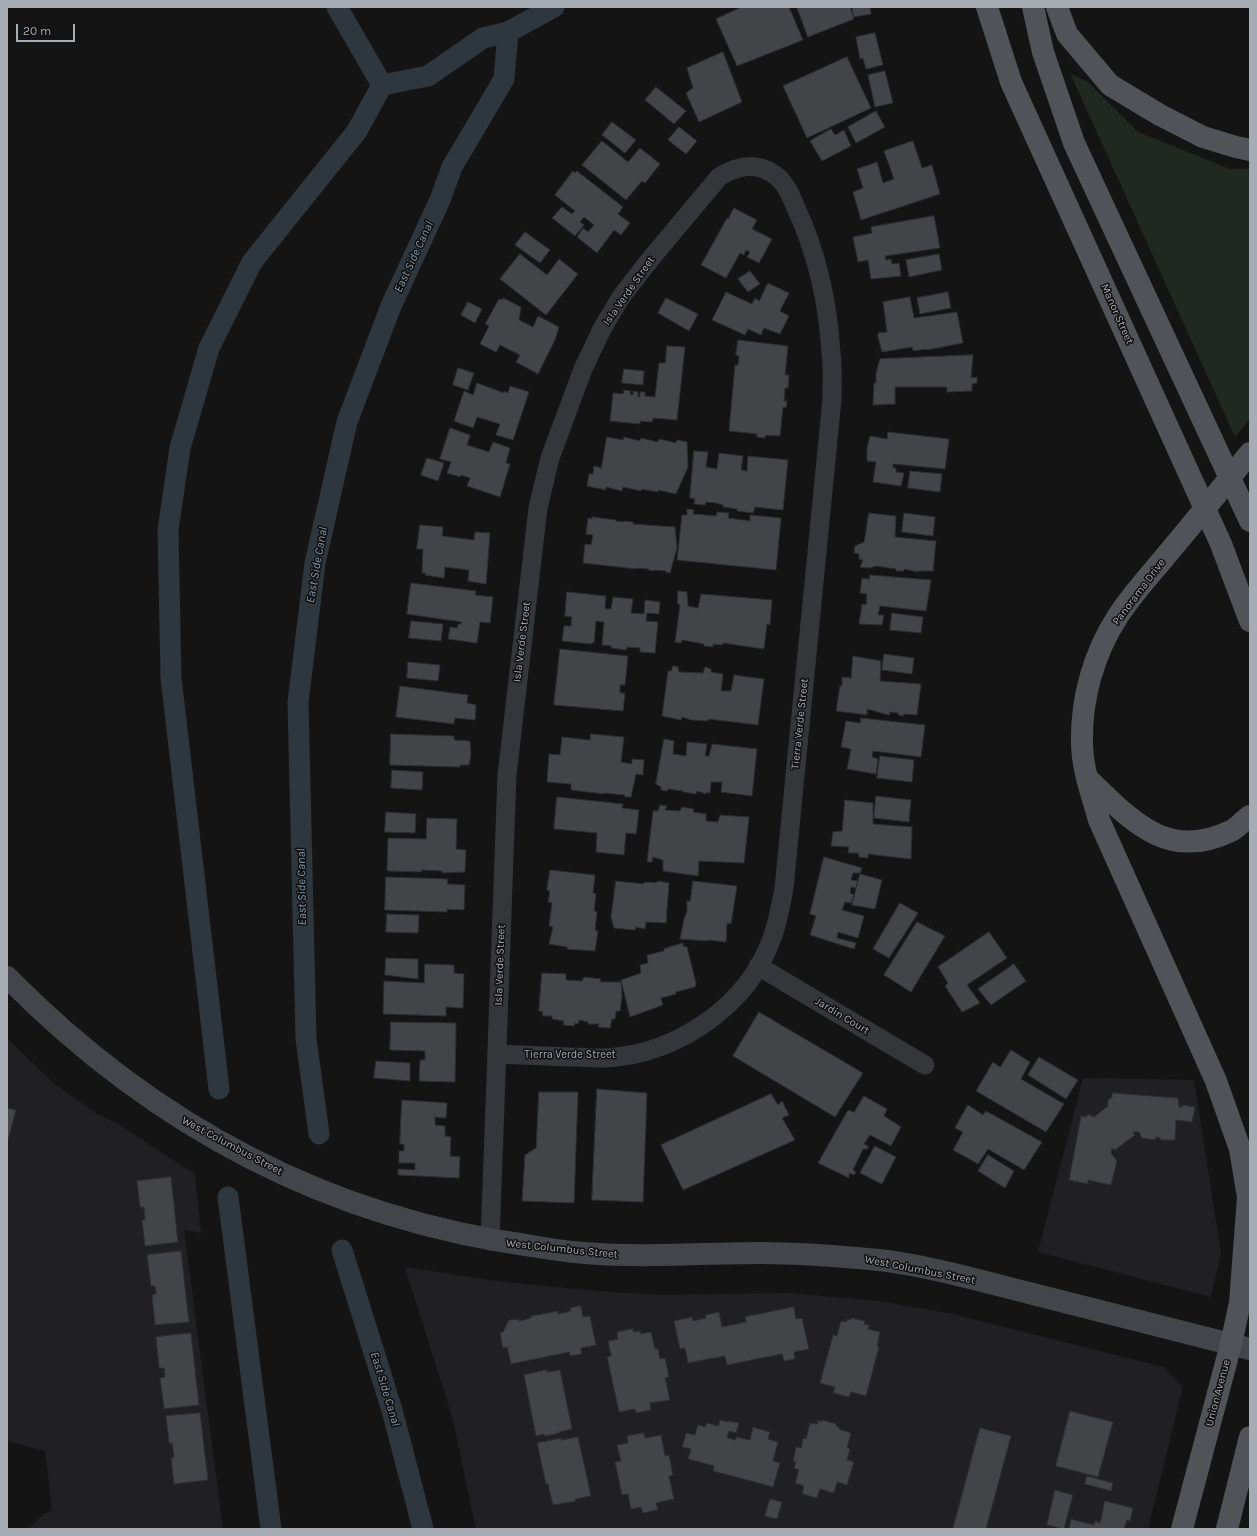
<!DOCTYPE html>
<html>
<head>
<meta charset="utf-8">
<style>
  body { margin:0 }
  #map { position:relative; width:1257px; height:1536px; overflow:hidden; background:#141415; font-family:Karla,sans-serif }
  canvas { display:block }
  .frame { position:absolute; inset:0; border:8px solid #a6abb4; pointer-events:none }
  .scale { position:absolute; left:16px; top:24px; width:59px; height:18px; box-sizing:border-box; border:2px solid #a6abb4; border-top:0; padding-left:5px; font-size:12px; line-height:14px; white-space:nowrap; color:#a6abb4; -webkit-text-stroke:3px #0f0f10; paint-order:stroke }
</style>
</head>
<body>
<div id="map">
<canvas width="1257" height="1536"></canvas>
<div class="frame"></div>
<div class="scale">20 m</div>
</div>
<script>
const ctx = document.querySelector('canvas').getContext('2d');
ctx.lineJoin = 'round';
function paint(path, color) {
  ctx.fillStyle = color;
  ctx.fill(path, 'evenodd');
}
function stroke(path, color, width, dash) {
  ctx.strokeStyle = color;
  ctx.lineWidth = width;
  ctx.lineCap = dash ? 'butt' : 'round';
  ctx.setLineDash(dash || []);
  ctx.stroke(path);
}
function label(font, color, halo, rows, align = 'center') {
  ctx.font = font + ' Karla,sans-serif';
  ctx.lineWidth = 3;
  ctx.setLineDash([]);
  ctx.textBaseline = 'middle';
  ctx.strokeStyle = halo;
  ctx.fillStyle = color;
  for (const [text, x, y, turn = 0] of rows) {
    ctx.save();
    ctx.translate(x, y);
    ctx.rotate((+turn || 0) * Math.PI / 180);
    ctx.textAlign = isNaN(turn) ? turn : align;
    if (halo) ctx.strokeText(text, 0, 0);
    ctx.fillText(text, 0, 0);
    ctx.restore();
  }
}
paint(new Path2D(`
  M7 1038 52 1082 97 1114 118 1124 195 1174 201 1233 184 1230 223 1529H28L44 1514 52 1510 45 1451 7 1441Z
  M1083 1078 1194 1080 1221 1253 1211 1297 1038 1252Z
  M405 1267 496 1281 597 1291 662 1295 789 1293 879 1301 953 1314 1163 1367 1183 1387 1148 1529H476L453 1420Z`), '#202022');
paint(new Path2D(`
  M1070 73 1089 83 1138 132 1230 169H1250V419L1235 437Z`), '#202821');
stroke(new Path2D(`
  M337 7 382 85
  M382 85 428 76 483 38 508 32 554 7
  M219 1089 171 678 168 530 180 448 209 348 252 262 357 131 382 85
  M319 1134 306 1039 298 702 315 563 347 422 391 306 440 200 452 167 504 79 508 32
  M228 1197 271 1529
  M342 1250 392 1410 423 1529`), '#2e373d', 21);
const building = new Path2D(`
  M742 7H789L803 40 737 66 716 19Z
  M797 7H850L854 19 808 37Z
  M852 7H870L871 14 854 17Z
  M875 33 883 65 866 69 863 58 860 59 856 37Z
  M723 52 742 102 699 122 686 93 693 88 687 68Z
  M847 57 871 108 807 138 783 86Z
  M885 71 893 103 875 107 868 75Z
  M656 87 686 111 674 124 645 100Z
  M876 111 885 127 856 143 848 127Z
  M612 122 636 140 625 153 602 135Z
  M679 127 697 141 686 154 668 140Z
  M831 129 835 135 844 130 851 146 822 161 810 141Z
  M602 141 628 162 640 148 660 164 645 183 642 181 626 200 582 165Z
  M913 141 922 168 932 165 940 194 861 220 853 192 863 188 857 169 877 162 883 183 894 179 884 151Z
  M573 171 575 173 577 171 623 207 618 214 630 223 621 235 614 230 597 253 577 237 583 228 588 232 594 225 584 217 580 222 584 225 575 236 552 218 562 207 572 214 575 211 555 195Z
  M734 208 757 220 752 229 772 239 759 263 747 257 750 252 746 250 744 255 740 253 726 278 701 265 727 218 728 219Z
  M934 216 940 248 885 256 886 260 891 259 892 264 899 263 901 276 871 279 868 260 858 262 853 237 872 233 871 227Z
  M525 232 550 250 540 263 515 245Z
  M520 254 547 275 559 259 578 274 546 315 500 279Z
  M939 254 942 270 909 277 906 260Z
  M750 271 760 284 748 292 738 279Z
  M768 283 789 293 780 311 789 316 780 334 764 328 761 335 748 329 745 335 712 320 726 292 752 304 755 298 759 301Z
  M948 292 951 308 920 314 917 298Z
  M910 297 914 318 957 312 963 343 927 350 926 349 913 351 912 347 882 352 878 337V333L887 332 883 302Z
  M503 298 521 307 519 320 533 327 538 316 559 327 555 340 538 374 516 362 520 355 500 345 496 352 480 344 489 326 485 324 499 299 502 300Z
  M666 298 698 314 689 331 658 313Z
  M468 302 482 309 475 323 461 315Z
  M738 340 788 346 785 375H789L788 388H785L784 401H787L786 408 783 407 780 436 766 435 765 438 757 437V434L729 431 735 365H738L739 356 736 355Z
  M667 346 685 347 677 420 653 418 652 422 640 421V424L610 421 613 393 623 394 624 390 631 391 630 395H633V391L638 392V397H640V392H645V396L655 397 659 363H665Z
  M973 355 971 378 977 377V383L972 384V391L947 392V387H895V404L873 405 874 383H876V373L880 359Z
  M458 368 474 373 468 390 453 385Z
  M624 369 644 371 643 385 622 383Z
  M477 383 504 393V391L508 393 510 386 529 392 513 440 496 435 500 424 477 417 473 428 454 421 464 391 473 395Z
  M450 428 470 435 467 445 489 452 493 442 510 448 506 463 510 464 500 497 467 486 470 478 461 475 460 477 447 473 451 462 440 459Z
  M888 432 949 439 945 469 893 464V468H896V472L904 473 901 486 873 482 876 462 867 461V448L870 436 887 439Z
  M607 437 623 440 624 437 640 441 641 438 658 442 659 439 676 443 677 440 687 442 688 467 676 494 658 490V492L642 489 641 491 623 487 622 491 606 487V490L587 486 589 474H593L594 466 601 468Z
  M694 451 708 452 706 467 717 469 719 453 743 456 741 470 747 471 748 456 788 460 783 510 755 507 753 513 737 511V509L723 507V505L716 503 706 502 705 505 694 504 695 499 690 498Z
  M427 458 444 463 438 481 421 475Z
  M910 471 942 474 940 492 908 488Z
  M687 509 694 510 693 514 716 516 717 512 729 513 728 518 750 521V515L781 518 776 570 677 560 682 515H687Z
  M869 513 896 516 895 537 936 541 933 571H918V572L904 569V571H896V569L876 566 870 568 860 567 863 560 859 559V554L854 553 855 546 864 542Z
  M904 513 935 517 933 536 902 532Z
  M592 517 616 520V521L624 522 625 521 633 522V524L675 527 677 548 670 573 666 572V571L654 570V571L649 570V569L637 568 636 569 583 563 585 544 591 545 593 535 586 534 588 518 592 519Z
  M420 525 443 527 442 536 474 540 475 532 490 533 486 584 468 581 469 570 445 567 444 578 425 575 426 573H422L423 549H417Z
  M870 575 931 580 926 611 880 606 878 615H884L882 625 859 624 862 604 866 605 867 594 860 593 862 578 869 579Z
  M411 583 476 591 475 595 493 597 490 623 480 622 477 643 448 639 450 627 457 628 458 624H461L462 622 407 614Z
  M678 591 687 592 688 606 698 608 701 594 772 600 770 625 767 624 764 649 723 643 722 645 713 644V647L704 646V644L682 640 681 643 675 642 680 605 678 604Z
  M567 592 606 596 605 609H611L613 597 633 599 631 613 644 614 645 600 660 602 659 614 647 613 646 621 658 622 655 653 640 652V648L627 647 626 650 611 648 612 646 602 645 604 622 596 621 594 643H592L591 644 562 641 564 626H571L572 617 565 616Z
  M892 613 923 617 921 633 890 630Z
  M411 621 443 624 441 641 409 638Z
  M560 649 628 656 625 685H620V693H625L623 711 554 705Z
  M884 654 914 658 912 674 882 670Z
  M853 656 881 661 880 681 921 684 917 715 904 714V716L898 715V713L890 712 889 715 867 709V715L836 711 840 686H842V677L851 678Z
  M408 662 440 665 438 681 407 678Z
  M673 666 678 667 679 672 703 673 705 667 711 669V672L723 674 721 691H731L734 675 764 679 758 725 709 719 708 721 691 720 682 717 681 720 662 716 668 671H671Z
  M400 686 468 695 467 703 476 705 475 720 455 718 454 724 396 717Z
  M861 718 925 725 921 757 873 751 872 757 878 759 876 774 847 769 851 749 841 747 846 721 860 723Z
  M391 734 454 736V740L470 741 471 755 469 765H460V767L390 765Z
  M591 734 624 737 621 762 632 764V759L644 760 643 775 636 774 631 797H625V795L604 793V794L571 790V784L547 782 549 754 560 755 562 737 590 740Z
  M664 739 674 741 673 754 686 756 687 742 707 744 705 756H709L712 744 757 749 752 796 721 792 722 782H711L710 793 706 792V794L697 791 696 794 683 792V791L668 789 667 791 661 790V787L656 784Z
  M880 756 914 760 912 782 877 778Z
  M392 770 423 772 422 790 391 788Z
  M876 796 911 800 909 822 874 818Z
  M557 797 623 804 622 808 639 810 636 834 626 833 624 855 596 852 597 833 554 829Z
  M845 800 873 803V824L912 827 911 859 868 854V858L859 857 858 853H848L849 847 831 846 833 832 842 831Z
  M660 805 667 806 665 810 680 811 682 807 694 809 693 812 706 814V821L718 822 720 815 749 817 744 863 699 861 698 876 663 871V860L653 857 652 862H647L653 811H658Z
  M386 812 416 814 415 833 385 832Z
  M427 818 457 819 456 849 466 850 465 872 442 873V871L422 870V872L388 871 387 870 388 838 426 839Z
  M824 857 862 868 860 873H853L851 880 858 881 856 888 851 887 850 893 854 895 851 903 845 902 842 910 864 916 858 938 838 932 837 938 856 943 854 949 810 935 816 916 810 914Z
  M550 870 595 875 593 893 596 894 594 911 597 912 595 930 598 931 595 951 567 949V947L549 944 553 927 549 926 552 903 548 902 550 891 547 890Z
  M860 874 882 880 875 909 852 905Z
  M386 877 448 879 447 884 465 885 464 910 447 909V912L385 910Z
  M616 881 643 884 645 882 656 883 658 881 669 883 666 923 646 922 645 929 636 927 635 930 614 928 611 918Z
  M693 881 737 886 731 924 727 923 726 942 709 940 708 941 680 939 684 919 687 911V901H690Z
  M900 903 918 913 889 958 873 949Z
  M387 914 419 915 418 933 386 932Z
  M917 922 945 936 911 992 884 975Z
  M989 932 1007 958 967 985 980 1003 962 1012 945 986 948 983 938 967Z
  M683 943V946L687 947 696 983 695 987 676 992V994L661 998 663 1005 630 1017 621 980 641 973 640 965 648 963 647 955 664 951V949Z
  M386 958 418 959V979L385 975Z
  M425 964 454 965V973L464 974 463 1008 446 1007V1016L383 1014 384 981 424 983Z
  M1014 964 1026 981 991 1005 978 989Z
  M542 973 566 974V980L582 981 584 977 601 979 600 982H621L622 997 620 1011H616L615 1019H612L610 1028 598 1027 599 1024H588V1022L579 1020 578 1024 575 1023 574 1026 563 1025 564 1021 552 1019V1016H542L543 1012 539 1011Z
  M759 1012 863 1073 835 1117 733 1056Z
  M391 1022 456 1023 455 1082 419 1081 420 1060H425V1051L390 1050Z
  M1011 1050 1030 1062 1021 1079 1064 1104 1046 1132 976 1091 993 1062 1000 1067Z
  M1039 1057 1078 1080 1066 1099 1028 1075Z
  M376 1061 410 1063V1081L374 1078Z
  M597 1089 647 1093 643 1202 592 1200Z
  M539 1092H578L574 1203 522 1201 525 1155 536 1148Z
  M1112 1093 1178 1098 1179 1107H1182L1183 1105 1195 1107 1192 1122 1176 1120 1175 1140H1161L1160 1138 1156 1137 1155 1140 1142 1138 1139 1132H1133L1135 1135 1115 1150 1112 1148 1111 1153 1117 1161 1111 1185 1088 1180V1184L1069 1180 1081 1116 1086 1117 1088 1114 1094 1117 1108 1106V1100L1112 1097Z
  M771 1094 778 1105 782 1101 789 1115 782 1118 795 1140 683 1190 661 1145Z
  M864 1096 887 1109 884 1116 901 1127 891 1146 870 1135 864 1144 868 1146V1149H863L853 1170 856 1172 854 1175 849 1173V1178L818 1163 848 1110 854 1112Z
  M402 1100 447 1103 446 1118 435 1117V1125L445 1126V1136L451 1137 450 1156 460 1157 459 1178 398 1175V1169L415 1170V1163H399V1151H404V1144H400Z
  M968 1105 983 1115 986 1111 1042 1142 1024 1170 988 1149 978 1164 953 1150 963 1132 955 1128Z
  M7 1108 16 1110 7 1144Z
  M875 1146 896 1157 882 1184 860 1173Z
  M988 1155 1014 1171 1005 1188 978 1171Z
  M171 1177 178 1242 145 1246 142 1220H145L144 1207H140L137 1181Z
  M181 1251 189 1322 155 1325 152 1295 156 1294 155 1286H151L147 1255Z
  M581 1306 583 1317 590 1316 596 1345 581 1348 582 1354 570 1356 569 1352 511 1364 507 1347 503 1348 500 1333 503 1332 509 1320 518 1319 519 1321 531 1318V1316L558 1311V1314L571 1311 570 1308Z
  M794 1307 796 1319 802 1318 809 1349 794 1352 795 1359 784 1361 782 1354 727 1365 725 1356 688 1363 685 1348 680 1349 674 1321 692 1317 693 1321 706 1318 705 1315 719 1312 722 1327 746 1322 745 1317Z
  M851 1318 865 1321 864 1324 869 1325 868 1329 880 1332 877 1346 879 1347 866 1396 851 1392 849 1397 833 1393 835 1387 820 1383 833 1335 837 1336 841 1321 847 1322V1319L851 1320Z
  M633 1329V1332L640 1331 641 1334 651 1332 655 1349H658L660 1359 665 1358 669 1377 665 1378 670 1400 650 1403 651 1410 636 1413 635 1409 619 1412 607 1357 611 1356 608 1341 618 1339 617 1332Z
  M191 1333 199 1405 164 1409 160 1378 165 1377 164 1368H159L156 1337Z
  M547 1370V1372L560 1370 572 1429 559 1432 560 1433 545 1436 544 1434 536 1436 524 1375Z
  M1070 1411 1113 1422 1098 1477 1056 1466Z
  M200 1413 208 1480 174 1484 171 1458 174 1457 172 1443H169L166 1416Z
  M720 1420 728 1422V1421L739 1423 736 1433 729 1431 727 1438 736 1440V1437L750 1440 753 1427 770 1432 768 1439 778 1442 773 1461 780 1463 773 1487 713 1471 714 1466 688 1459 691 1449 682 1447 686 1433 695 1435 698 1425 705 1427 707 1423 718 1426Z
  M818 1420 821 1422 822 1420 837 1424 836 1426 839 1427V1429L851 1433 847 1448 850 1449 847 1460 854 1462 847 1485 837 1482 834 1493 820 1489 817 1498 802 1494 804 1486 795 1483 799 1470 794 1468 796 1462 793 1461 796 1447 801 1448 803 1438 806 1439 810 1423 817 1424Z
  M980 1428 1011 1436 986 1529H953Z
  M644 1433 645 1438 661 1435 665 1456 669 1455 673 1475 669 1476 674 1499 656 1503 658 1510 643 1513 641 1507 631 1509 628 1494 622 1495 615 1462 621 1461 617 1445 628 1443 627 1436Z
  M578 1437 591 1496 575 1499 576 1501 553 1505 548 1484H546L537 1443 561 1438V1440Z
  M1087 1476 1113 1483 1111 1491 1085 1484Z
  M1055 1490 1073 1495 1064 1529 1047 1525Z
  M770 1499 782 1502 777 1519 765 1516Z
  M1105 1501 1133 1508 1130 1521 1127 1520 1124 1529H1069L1071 1519 1094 1525 1095 1521 1100 1523Z`);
paint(building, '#434448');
stroke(building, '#2e2e31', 1);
stroke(new Path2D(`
  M758 966 925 1065
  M490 1241 507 775 538 508 550 458 583 369 602 329 621 297 648 262 719 177C737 166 756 161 775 175 786 183 791 196 796 208 817 253 828 304 831 353 833 368 832 384 832 399L784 888C781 905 778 922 772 938 748 1006 677 1054 606 1058 594 1058 582 1057 570 1057 545 1056 521 1055 497 1054`), '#35363a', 19);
stroke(new Path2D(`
  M7 977C152 1124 327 1218 532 1246 550 1249 568 1252 585 1253 644 1258 701 1253 759 1253 799 1253 839 1256 879 1260 930 1266 980 1281 1029 1293 1103 1312 1176 1330 1250 1349`), '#43454a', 22);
stroke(new Path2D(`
  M987 7 1011 82 1221 544 1250 621
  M1033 7 1043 52 1074 143 1250 521
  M1057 7 1067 34 1110 85 1160 115 1203 137 1236 147 1250 150
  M1088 779C1131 820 1167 862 1231 831 1238 827 1244 820 1250 816
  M1240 1303 1248 1197 1240 1149 1216 1081 1099 820C1092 795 1082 768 1082 743 1081 698 1094 653 1118 616 1133 593 1152 573 1169 552 1197 519 1223 486 1250 453
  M1182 1529 1231 1344 1243 1289
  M1227 1529 1250 1437`), '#515359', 22);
label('11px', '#a6abb4', '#0f0f10', [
  ["Isla Verde Street",629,291,-55],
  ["Manor Street",1117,314,66],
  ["Panorama Drive",1139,592,-53],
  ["Isla Verde Street",522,642,-83],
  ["Tierra Verde Street",800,724,-84],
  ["Isla Verde Street",500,965,-88],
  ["Jardin Court",842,1016,31],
  ["Tierra Verde Street",570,1055],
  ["West Columbus Street",232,1146,28],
  ["West Columbus Street",562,1249,6],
  ["West Columbus Street",920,1270,11],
  ["Union Avenue",1218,1393,-75]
]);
label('italic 12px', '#809aad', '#0f0f10', [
  ["East Side Canal",414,257,-65],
  ["East Side Canal",317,565,-80],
  ["East Side Canal",302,887,-91],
  ["East Side Canal",385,1389,73]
]);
</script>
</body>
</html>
